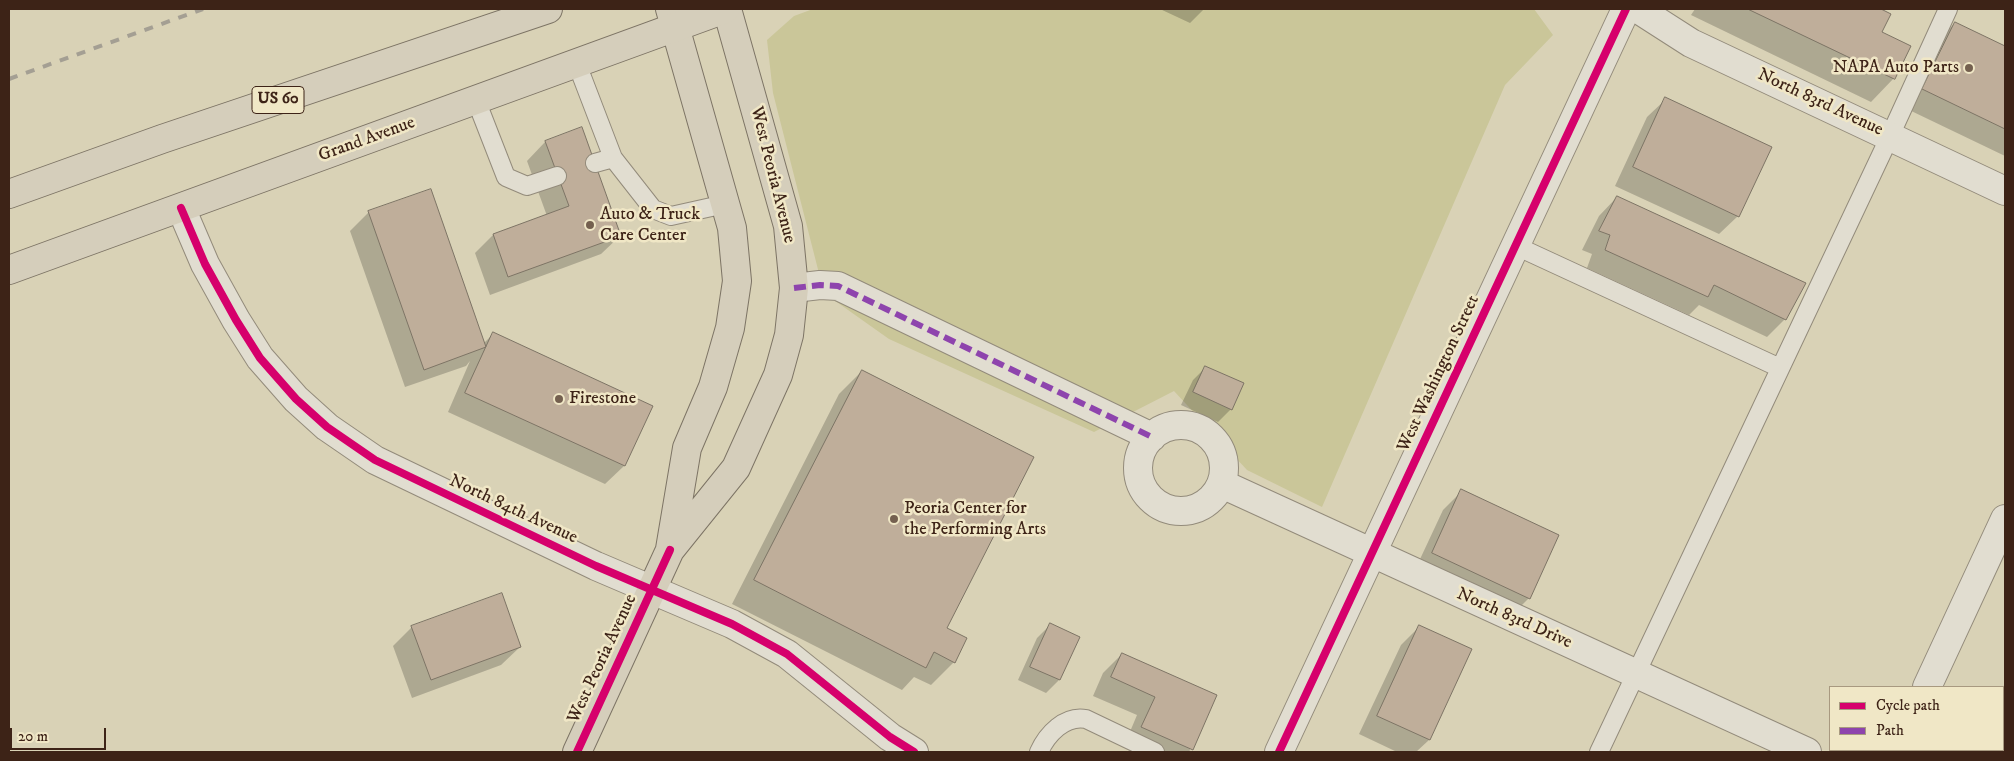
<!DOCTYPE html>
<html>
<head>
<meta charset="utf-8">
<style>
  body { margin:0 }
  #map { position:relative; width:2014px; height:761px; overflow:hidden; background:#d9d2b6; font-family:"IM FELL DW Pica",serif }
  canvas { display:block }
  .frame { position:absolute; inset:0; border:10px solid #3d2317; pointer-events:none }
  .legend { position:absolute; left:1829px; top:686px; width:175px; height:65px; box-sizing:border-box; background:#f0e7c6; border:1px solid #a89980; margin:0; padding:6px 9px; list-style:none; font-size:15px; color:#3d2317 }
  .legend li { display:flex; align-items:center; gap:10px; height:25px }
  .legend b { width:25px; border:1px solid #a89980 }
  .scale { position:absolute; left:10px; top:728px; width:96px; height:22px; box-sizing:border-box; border:2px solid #3d2317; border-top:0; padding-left:6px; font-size:15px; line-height:18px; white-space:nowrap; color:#3d2317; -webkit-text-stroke:4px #f0e7c6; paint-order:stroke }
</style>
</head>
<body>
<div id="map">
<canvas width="2014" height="761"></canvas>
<div class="frame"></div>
<ul class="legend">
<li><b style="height:6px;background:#d6006c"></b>Cycle path</li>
<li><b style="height:6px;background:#8e44ad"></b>Path</li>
</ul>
<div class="scale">20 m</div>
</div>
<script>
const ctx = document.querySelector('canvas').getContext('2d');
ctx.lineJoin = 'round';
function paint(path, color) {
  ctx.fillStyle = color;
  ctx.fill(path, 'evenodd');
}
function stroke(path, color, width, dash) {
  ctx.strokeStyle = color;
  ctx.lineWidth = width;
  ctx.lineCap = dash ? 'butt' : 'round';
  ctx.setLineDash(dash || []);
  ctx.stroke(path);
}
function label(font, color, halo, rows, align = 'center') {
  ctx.font = font + ' "IM FELL DW Pica",serif';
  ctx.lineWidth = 5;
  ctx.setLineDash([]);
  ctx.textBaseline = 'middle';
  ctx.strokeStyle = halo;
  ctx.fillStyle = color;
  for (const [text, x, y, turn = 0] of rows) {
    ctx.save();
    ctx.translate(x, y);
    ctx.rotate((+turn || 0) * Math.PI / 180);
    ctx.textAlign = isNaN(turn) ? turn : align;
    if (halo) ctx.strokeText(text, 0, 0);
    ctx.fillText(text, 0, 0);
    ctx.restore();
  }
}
paint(new Path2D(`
  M813 9H1534L1553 35 1505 85 1322 507 1247 470 1174 391 1094 432 889 339 824 293 773 93 767 40 794 16Z`), '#cac699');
paint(new Path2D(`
  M1160 9H1204L1190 23Z
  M1695 9H1878L1889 14 1880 32 1894 78 1871 102 1691 15Z
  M1955 23 2005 47V156L1905 108 1936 42Z
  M1666 99 1738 216 1719 234 1615 186 1647 117Z
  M545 142 620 236 601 254 490 295 475 253 493 235 547 216 527 161Z
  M1617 197 1785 319 1767 337 1699 305 1689 315 1587 268 1592 254 1582 250 1599 216Z
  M369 212 483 344 493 334 651 406 624 466 605 484 448 412 470 361 466 366 405 387 350 231Z
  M1206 367 1231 409 1218 422 1181 405 1193 380Z
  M862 371 945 629 954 662 931 685 914 677 902 690 732 604 839 394Z
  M1462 491 1529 598 1510 617 1414 572 1443 510Z
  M1050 625 1078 638 1059 680 1046 693 1018 680 1037 638Z
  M1420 626 1471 650 1429 740 1416 752H1397L1359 734 1401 645Z
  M412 627 520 647 501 665 412 698 393 646Z
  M1122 654 1215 695 1189 752H1138L1124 746 1137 715 1093 696 1103 673Z
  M2005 682V752H1973L1974 750H2003V688Z`), '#0003');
const building = new Path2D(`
  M1748 9H1881L1891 14 1882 32 1911 46 1895 79Z
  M1955 22 2005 46V129L1922 89Z
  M1665 97 1772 147 1739 217 1633 167Z
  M582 127 621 236 508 277 493 234 569 206 545 141Z
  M431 189 486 347 424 370 368 211Z
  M1617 196 1806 283 1786 320 1714 285 1708 297 1605 250 1610 235 1599 231Z
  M493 332 653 406 625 466 465 393Z
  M1205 366 1244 383 1232 410 1193 392Z
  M862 370 1034 457 947 628 967 638 955 663 934 652 926 668 754 580Z
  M1461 489 1559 535 1530 599 1432 553Z
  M502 593 521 647 431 680 411 626Z
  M1050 623 1080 637 1060 680 1030 667Z
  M1419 625 1472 649 1430 740 1377 716Z
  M1122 653 1217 695 1193 750 1141 727 1155 697 1111 677Z
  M2005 708V752H1988L1989 750H2003V713Z`);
paint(building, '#bfae9a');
stroke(building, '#7d7465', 1);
const lane = new Path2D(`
  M577 64 613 158 653 209 671 216 725 204
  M476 100 506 177 527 186 557 176
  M595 163 613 158
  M1516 246 1780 368
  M1039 752C1047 734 1065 715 1086 719L1155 752
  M1599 752 1890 136 1948 9`);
const street = new Path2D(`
  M1638 9 1691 43 2005 191
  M181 208 205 264 236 320 260 358 296 399 327 427 375 460 596 566 732 624 787 654 890 737 914 752
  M794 288 820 285 838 286 1152 437
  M1138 468a43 43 0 1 1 86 0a43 43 0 1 1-86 0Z
  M1222 484 1807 752
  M1927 687 2005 519
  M1279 752 1626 9
  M1896 752 1897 750`);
const primary = new Path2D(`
  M670 549 687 448 713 387 730 328 737 281 732 228 670 9
  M577 752 670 550 736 468 778 375 789 335 794 288 788 226 727 9`);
const highway = new Path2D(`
  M9 194 162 139 548 9
  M9 270 725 9`);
stroke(lane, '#938b7b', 20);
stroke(street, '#938b7b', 30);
stroke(primary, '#7d7465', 30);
stroke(highway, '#7d7465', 30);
stroke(lane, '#e1ddd0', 18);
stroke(street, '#e1ddd0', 28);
stroke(primary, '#d5cebb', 28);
stroke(highway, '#d5cebb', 28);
stroke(new Path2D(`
  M9 79 203 9`), '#a49f93', 4, [9, 9]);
stroke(new Path2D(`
  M794 288 820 285 838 286 1152 437`), '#8e44ad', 6, [12, 6]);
stroke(new Path2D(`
  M181 208 205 264 236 320 260 358 296 399 327 427 375 460 596 566 732 624 787 654 890 737 914 752
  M577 752 670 550
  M1279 752 1626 9`), '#d6006c', 8);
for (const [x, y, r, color] of [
  [1969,68,5,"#74604f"],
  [590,225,5,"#74604f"],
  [559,399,5,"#74604f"],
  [894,519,5,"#74604f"]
]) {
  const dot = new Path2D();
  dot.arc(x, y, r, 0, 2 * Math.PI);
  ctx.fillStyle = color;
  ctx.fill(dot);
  stroke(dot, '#f0e7c6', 2);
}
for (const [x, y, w] of [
  [278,100,52]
]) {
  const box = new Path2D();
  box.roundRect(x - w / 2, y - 13.5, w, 27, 4);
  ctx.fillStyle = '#f0e7c6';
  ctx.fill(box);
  stroke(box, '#3d2317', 1);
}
label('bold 16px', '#3d2317', null, [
  ["US 60",278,100]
]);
label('18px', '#3d2317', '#f0e7c6', [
  ["NAPA Auto Parts",1959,68,"right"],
  ["Auto & Truck",600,215],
  ["Care Center",600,236],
  ["Firestone",569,399],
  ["Peoria Center for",904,509],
  ["the Performing Arts",904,530]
], 'left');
label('18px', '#3d2317', '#f0e7c6', [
  ["North 83rd Avenue",1820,103,25],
  ["Grand Avenue",367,140,-20],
  ["West Peoria Avenue",772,175,76],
  ["West Washington Street",1439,374,-65],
  ["North 84th Avenue",513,510,25],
  ["North 83rd Drive",1514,619,24],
  ["West Peoria Avenue",603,659,-65]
]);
</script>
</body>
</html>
